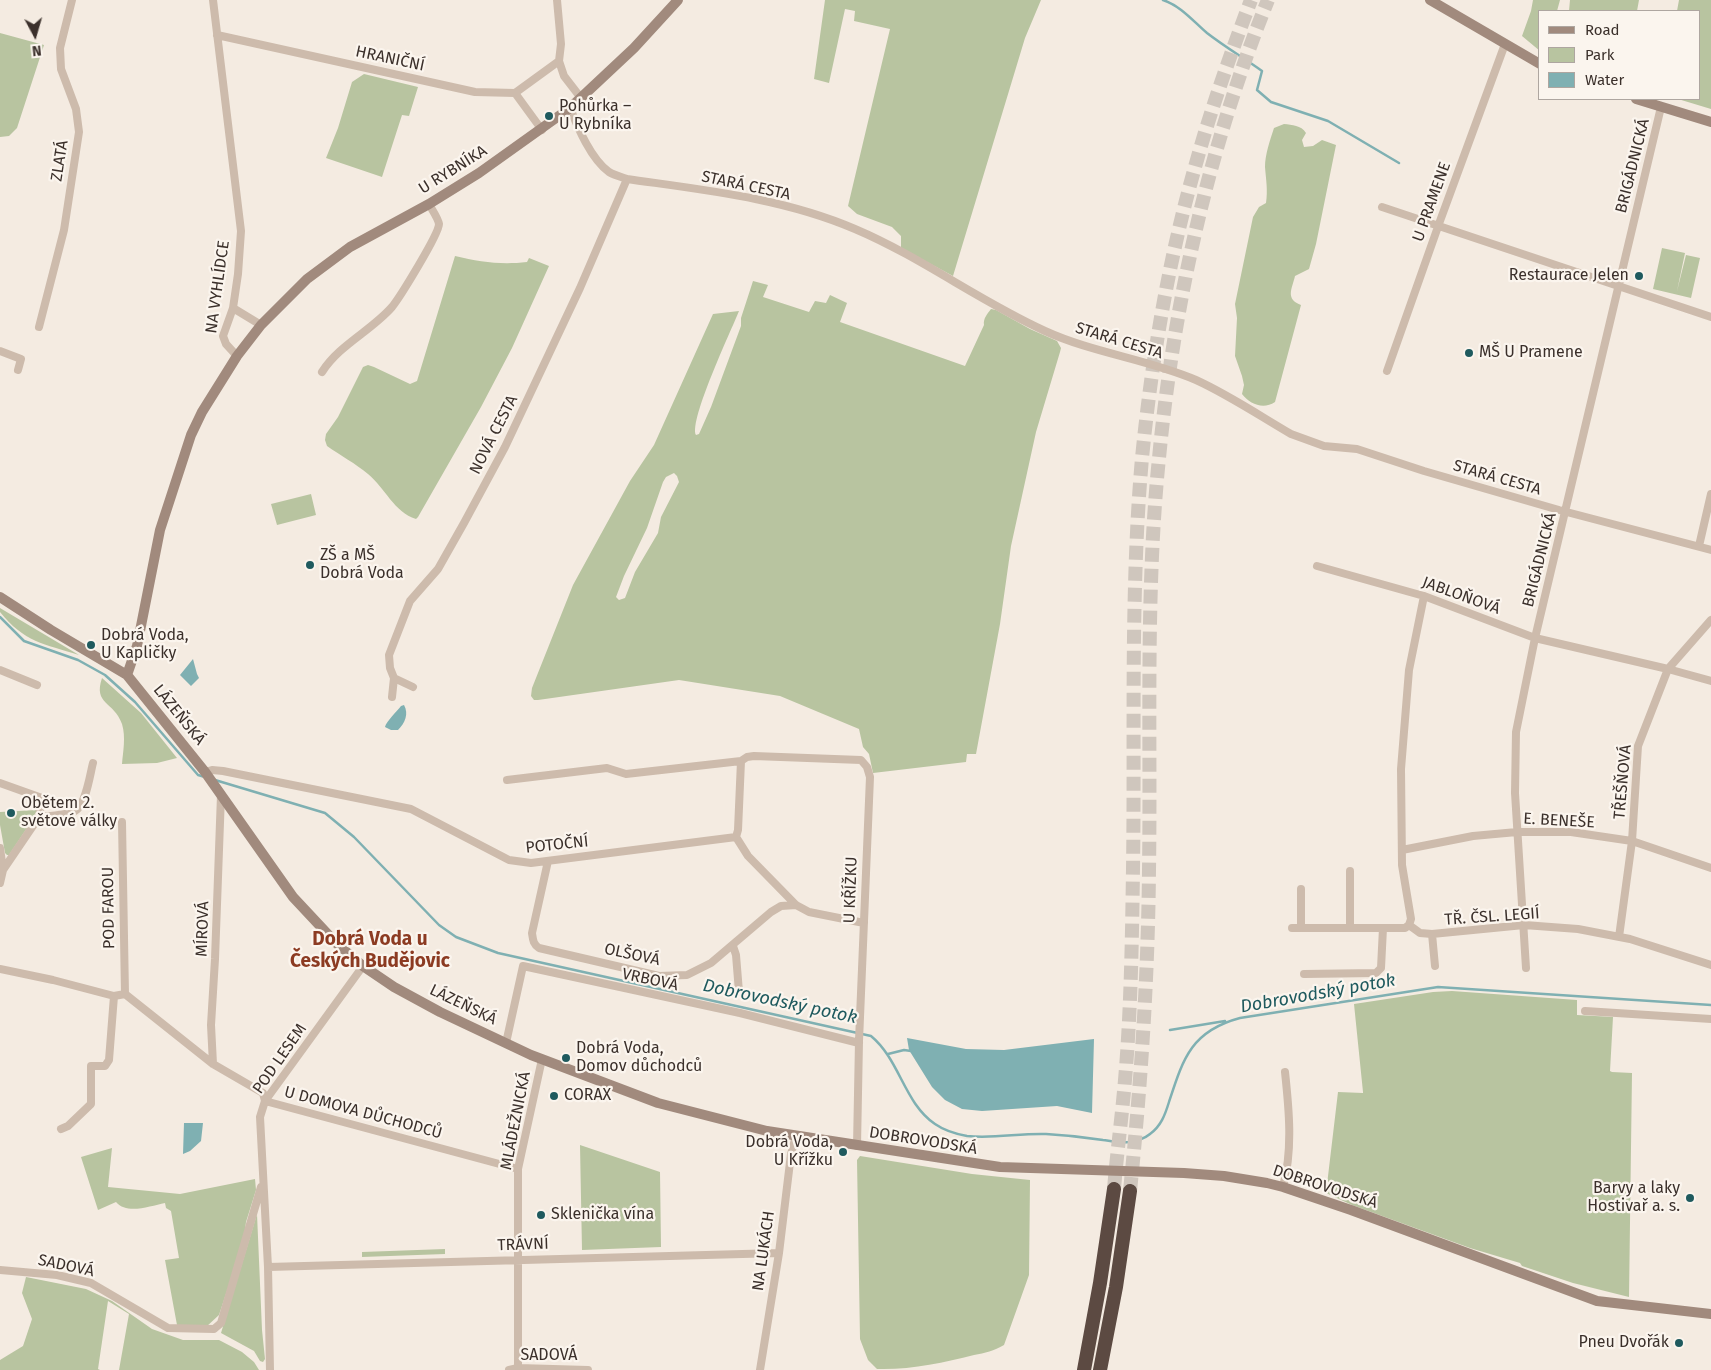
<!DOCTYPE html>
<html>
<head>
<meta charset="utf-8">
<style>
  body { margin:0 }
  #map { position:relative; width:1711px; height:1370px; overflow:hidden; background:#f4ebe1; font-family:"Fira Sans",sans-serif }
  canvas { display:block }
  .legend { position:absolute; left:1538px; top:10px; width:162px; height:90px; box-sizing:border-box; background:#fbf5ee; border:1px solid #aea6a0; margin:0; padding:6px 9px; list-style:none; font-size:15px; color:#3b302b }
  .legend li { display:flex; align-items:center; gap:10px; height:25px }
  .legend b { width:25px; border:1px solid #aea6a0 }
  .north { position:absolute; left:10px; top:10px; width:50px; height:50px; -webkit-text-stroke:4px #fbf5ee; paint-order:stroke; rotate:174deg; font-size:14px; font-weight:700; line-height:20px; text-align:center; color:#3b302b }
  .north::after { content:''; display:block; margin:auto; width:18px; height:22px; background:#3b302b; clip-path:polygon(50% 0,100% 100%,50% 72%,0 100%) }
</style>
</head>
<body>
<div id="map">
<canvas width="1711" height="1370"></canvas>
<ul class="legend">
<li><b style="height:6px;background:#a18a7d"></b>Road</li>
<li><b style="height:14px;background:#b8c4a0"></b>Park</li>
<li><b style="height:14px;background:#7fb0b2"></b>Water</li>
</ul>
<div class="north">N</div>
</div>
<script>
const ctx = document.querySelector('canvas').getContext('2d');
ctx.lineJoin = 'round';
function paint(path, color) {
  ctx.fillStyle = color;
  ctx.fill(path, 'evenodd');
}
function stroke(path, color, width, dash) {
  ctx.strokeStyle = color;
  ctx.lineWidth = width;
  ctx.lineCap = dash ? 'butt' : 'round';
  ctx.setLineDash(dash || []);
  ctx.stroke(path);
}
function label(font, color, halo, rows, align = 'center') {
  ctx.font = font + ' "Fira Sans",sans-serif';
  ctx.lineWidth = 4.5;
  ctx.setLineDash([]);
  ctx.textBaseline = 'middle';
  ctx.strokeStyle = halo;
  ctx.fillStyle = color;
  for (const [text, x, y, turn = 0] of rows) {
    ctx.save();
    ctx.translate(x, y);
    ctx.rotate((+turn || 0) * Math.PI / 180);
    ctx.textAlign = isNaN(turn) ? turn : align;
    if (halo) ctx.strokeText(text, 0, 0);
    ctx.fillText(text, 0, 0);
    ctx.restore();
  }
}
paint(new Path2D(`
  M825 0H1041L1025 38 953 276 901 248V236L892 227 857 214 848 206 890 29 854 21 855 11 845 9 829 83 814 79Z
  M1533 0H1560L1557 11H1540V51L1522 36 1531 11Z
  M1570 0H1639L1637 11H1569Z
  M1679 0H1711V109L1678 99H1700V11H1677Z
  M0 33 44 45 17 128 9 136 0 137Z
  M364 74 418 87 409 116 402 115 382 177 326 158 338 128 352 82Z
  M1284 124C1292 125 1301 125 1306 133L1302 140 1304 147 1313 146 1322 140 1336 145 1316 244 1309 269 1295 276C1292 289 1285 299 1301 305L1275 402C1263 410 1250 404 1242 394L1244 385 1242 376 1235 356 1237 318 1235 304 1253 217 1259 207 1266 203C1268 190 1266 180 1265 167 1265 155 1270 140 1274 128Z
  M1662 248 1685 253 1677 291 1686 255 1700 258 1691 298 1653 289Z
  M455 256C480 262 501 265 527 262L529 258 549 266 512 348 481 407 418 517 416 519C394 512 385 488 368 474 356 464 340 455 327 446L325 440 326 434 338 417 363 367 368 365 374 367 410 384 417 381Z
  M753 281 768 285 763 297 809 312 815 301 826 303 830 295 847 303 840 322 965 366 984 325C983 319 987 314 991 309L996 310 1030 329 1057 341 1061 348 1060 352 1036 432 1011 546 1000 624 976 754H967L966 762 873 773 869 754 863 747 859 729 780 696 679 680 538 700H534L531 696 532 688 573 585 630 481 654 445 713 314 739 311C731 331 689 420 696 435L699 434 711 407 741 326V318ZM674 473 677 476 679 482 661 517 658 533 635 572 625 598 619 600 616 597 624 576 647 528 663 482 666 477Z
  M311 494 316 515 277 525 271 504Z
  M0 608 79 655C44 644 24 642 0 612Z
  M102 678 141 713 177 758 157 763 122 764C123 752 126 737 122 724 114 701 93 705 102 678Z
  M37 810 31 822 9 855H7L5 853 0 825V812Z
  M1452 991 1577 1000V1015L1613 1017 1610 1071 1612 1072 1632 1073 1629 1297 1573 1283 1522 1266 1520 1263 1470 1248 1352 1205 1326 1193 1338 1092 1363 1093V1092L1354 1004 1433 992Z
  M580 1145 660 1172 661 1247 582 1250Z
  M112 1148 108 1187 180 1194 255 1179 256 1190 246 1222 244 1239 219 1315 206 1327 177 1325 165 1260 179 1258 171 1211 166 1208 165 1203C150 1206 127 1215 116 1202L98 1210 81 1157Z
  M860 1156 972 1174 1030 1180 1029 1275 1004 1345C994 1351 985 1353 974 1355 943 1363 910 1370 877 1369L868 1360 860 1339 857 1160Z
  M257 1214 262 1330 265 1359 263 1362 260 1361 254 1351 221 1333Z
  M445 1249V1254L362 1257V1252Z
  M26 1277 86 1289 112 1301 152 1329 183 1340H219L242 1352 254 1362 259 1370H119L129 1314 108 1301 98 1369 100 1370H0V1360L23 1346 32 1319 22 1293Z`), '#b8c4a0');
paint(new Path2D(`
  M193 659 197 674 199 678 191 686 180 675Z
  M404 705C409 714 405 723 398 730H391L385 727C386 722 397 711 401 706Z
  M907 1038 966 1049 1004 1050 1094 1039 1092 1113 1057 1106 982 1111 962 1109 945 1100 932 1087 909 1050Z
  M184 1123H203L201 1141 190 1151 183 1154Z`), '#7fb0b2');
stroke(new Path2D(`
  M1163 0C1181 6 1193 21 1207 33 1225 47 1244 58 1262 71L1257 90 1271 102 1328 121 1399 163
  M0 617 24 641 78 660 105 675 135 702 198 775 205 777
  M215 780 325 813 354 837 439 925 456 937 498 953 871 1036C900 1060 904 1103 935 1124 945 1131 956 1134 967 1136 993 1139 1020 1133 1046 1134 1065 1135 1084 1137 1103 1140 1111 1141 1120 1143 1129 1142 1136 1141 1144 1139 1150 1134 1161 1126 1165 1115 1169 1102 1183 1059 1191 1031 1240 1018L1438 987 1711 1005
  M1170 1030 1225 1021
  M888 1054 904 1050 911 1051`), '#7fb0b2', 2.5);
stroke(new Path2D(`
  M1114 1189C1117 1152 1122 1116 1125 1080 1131 1010 1132 939 1133 869 1135 732 1130 594 1142 458 1152 357 1169 257 1197 160 1212 106 1231 53 1251 0
  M1130 1191C1141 1083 1148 978 1149 870 1151 733 1145 595 1159 458 1174 301 1209 146 1268 0`), '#cfc6bd', 14, [14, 7]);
stroke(new Path2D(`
  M213 0 241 231 238 274 233 308 223 336 226 344 237 356
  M557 0 561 44 559 61 564 76 581 98
  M217 35 475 92 515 93 542 130
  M515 93 559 61
  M570 108C578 128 591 159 609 172 614 175 621 177 627 179 704 190 783 198 855 229 921 257 979 301 1045 331 1093 353 1147 359 1196 380 1229 395 1260 416 1291 434L1324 446 1357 449 1424 471 1559 510 1711 550
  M1382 207 1711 317
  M233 308 261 325
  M39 327 64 230 79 132 76 109 61 69 60 48 72 0
  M0 351 21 359 18 370
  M1387 371 1440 221 1505 44
  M322 372C339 345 371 331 392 307 400 297 439 234 439 224 438 218 432 210 429 204
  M1699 546 1711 494
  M1317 566 1424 596 1535 638 1668 669 1711 681
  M0 670 37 685
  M394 678 413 687
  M392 697 394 678 390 668 389 655 410 601 438 569 464 523 505 447 580 288 627 179
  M205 772 212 770 223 771 411 809 509 860 531 863 736 837
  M507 780 607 768 626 774 741 761 747 757 754 756 861 760 867 767 870 777 859 1041 857 1146
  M0 783 42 798 39 817 3 870 0 883
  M39 817C48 816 67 815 75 811 86 805 90 774 93 763
  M122 822 125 994
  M736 837 748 856 796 905 809 912 864 923
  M736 837 738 830 741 761
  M0 848 3 870
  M1402 850 1473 836 1517 832H1571L1632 841 1711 868
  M548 861 532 933C533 940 533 944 539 948L659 976 687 975 711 963 771 912 781 906 796 905
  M1409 925 1411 919 1402 865 1401 769 1409 670 1424 596
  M1409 925 1420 933 1432 934 1524 925 1578 929 1630 939 1711 965
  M1292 928H1405L1409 925
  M1301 928V889
  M1350 928V871
  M1432 934 1435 966
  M1619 937 1632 841 1638 746 1668 669 1711 620
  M733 946 736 955 739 992
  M1526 968 1515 793 1516 732 1535 638 1661 107
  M0 969 53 980 114 996 125 994 213 1064 263 1093 265 1101
  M1304 974 1376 973 1381 968 1383 928
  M1585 1011 1711 1019
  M506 1043 523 966 740 1013 859 1043
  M213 1064 211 1025 215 959 221 795
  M265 1101 518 1169
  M61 1129 68 1126 91 1104V1066H105L109 1060 114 996
  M1283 1187C1293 1150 1289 1109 1285 1072
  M268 1267 779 1253
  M0 1270 57 1275 91 1283 168 1328 214 1329 221 1323 261 1187
  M518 1368V1169L542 1059
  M270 1370 268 1267 260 1117 265 1101 363 966
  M509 1370 518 1368 588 1370
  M760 1370 779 1253 791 1154 796 1136`), '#cdbbac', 8);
stroke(new Path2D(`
  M1430 0 1540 64
  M1636 99 1711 122
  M0 597 51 630 127 675 205 772 293 897 336 943 363 966 394 987 440 1012 531 1055 658 1103 767 1131 1000 1167 1184 1173 1224 1176 1267 1183 1283 1187 1351 1210 1597 1301 1711 1314
  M127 675 137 646 160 530 191 435 202 412 237 356 261 325 307 279 350 247 429 204 479 173 570 108 634 48 678 0`), '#a18a7d', 10);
stroke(new Path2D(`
  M1084 1370 1100 1283 1114 1189
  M1100 1370 1116 1287 1130 1191`), '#5c4a42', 14);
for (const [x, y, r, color] of [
  [549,116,5,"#1f5a5e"],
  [1639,276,5,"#1f5a5e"],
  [1469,353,5,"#1f5a5e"],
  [310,565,5,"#1f5a5e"],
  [91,645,5,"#1f5a5e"],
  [11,813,5,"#1f5a5e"],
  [566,1058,5,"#1f5a5e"],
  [554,1096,5,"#1f5a5e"],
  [843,1152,5,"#1f5a5e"],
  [1690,1198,5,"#1f5a5e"],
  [541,1215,5,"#1f5a5e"],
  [1679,1343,5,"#1f5a5e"]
]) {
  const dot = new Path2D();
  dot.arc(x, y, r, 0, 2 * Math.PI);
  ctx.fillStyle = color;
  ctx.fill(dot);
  stroke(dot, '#fbf5ee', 2);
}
label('16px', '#3b302b', '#fbf5ee', [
  ["HRANIČNÍ",390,59,12],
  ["ZLATÁ",60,161,-81],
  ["BRIGÁDNICKÁ",1633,166,-76],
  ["U RYBNÍKA",453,170,-32],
  ["STARÁ CESTA",746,186,12],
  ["U PRAMENE",1432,202,-70],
  ["NA VYHLÍDCE",218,287,-82],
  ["STARÁ CESTA",1119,341,17],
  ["NOVÁ CESTA",494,435,-63],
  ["STARÁ CESTA",1497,478,16],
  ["BRIGÁDNICKÁ",1540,560,-76],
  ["JABLOŇOVÁ",1461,596,20],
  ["LÁZEŇSKÁ",179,715,51],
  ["TŘEŠŇOVÁ",1623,782,-85],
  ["E. BENEŠE",1559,821,3],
  ["POTOČNÍ",557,845,-6],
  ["U KŘÍŽKU",851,890,-88],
  ["POD FAROU",109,908,-91],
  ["TŘ. ČSL. LEGIÍ",1492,917,-4],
  ["MÍROVÁ",203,929,-88],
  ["OLŠOVÁ",632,955,12],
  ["VRBOVÁ",650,980,12],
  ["LÁZEŇSKÁ",463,1005,26],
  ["POD LESEM",280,1059,-55],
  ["U DOMOVA DŮCHODCŮ",363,1113,15],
  ["MLÁDEŽNICKÁ",516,1121,-79],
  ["DOBROVODSKÁ",923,1141,9],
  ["DOBROVODSKÁ",1325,1187,18],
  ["TRÁVNÍ",523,1245,-2],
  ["NA LUKÁCH",764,1251,-82],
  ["SADOVÁ",66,1266,12],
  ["SADOVÁ",549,1356]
]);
label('16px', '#3b302b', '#fbf5ee', [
  ["Pohůrka –",559,107],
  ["U Rybníka",559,125],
  ["Restaurace Jelen",1629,276,"right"],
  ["MŠ U Pramene",1479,353],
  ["ZŠ a MŠ",320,556],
  ["Dobrá Voda",320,574],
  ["Dobrá Voda,",101,636],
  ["U Kapličky",101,654],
  ["Obětem 2.",21,804],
  ["světové války",21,822],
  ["Dobrá Voda,",576,1049],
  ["Domov důchodců",576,1067],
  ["CORAX",564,1096],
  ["Dobrá Voda,",833,1143,"right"],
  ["U Křížku",833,1161,"right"],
  ["Barvy a laky",1680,1189,"right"],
  ["Hostivař a. s.",1680,1207,"right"],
  ["Sklenička vína",551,1215],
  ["Pneu Dvořák",1669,1343,"right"]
], 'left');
label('italic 18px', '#1f5a5e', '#fbf5ee', [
  ["Dobrovodský potok",1318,994,-10],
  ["Dobrovodský potok",780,1002,12]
]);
label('bold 19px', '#8c3b22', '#fbf5ee', [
  ["Dobrá Voda u",370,940],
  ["Českých Budějovic",370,962]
]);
</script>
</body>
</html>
